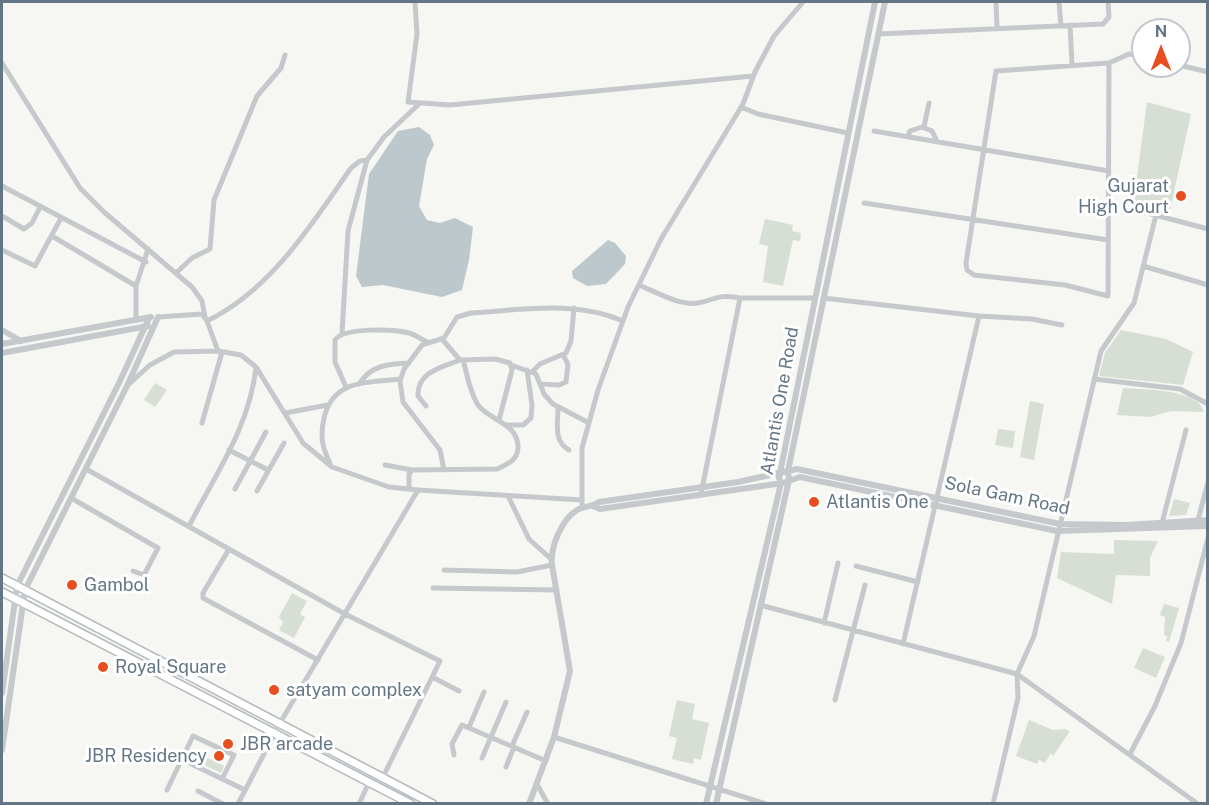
<!DOCTYPE html>
<html>
<head>
<meta charset="utf-8">
<style>
  body { margin:0 }
  #map { position:relative; width:1209px; height:805px; overflow:hidden; background:#f6f6f3; font-family:"Public Sans",sans-serif }
  canvas { display:block }
  .frame { position:absolute; inset:0; border:3px solid #647685; pointer-events:none }
  .north { position:absolute; left:1131px; top:18px; width:60px; height:60px; box-sizing:border-box; background:#fff; border:2px solid #c1c8ce; border-radius:50%; rotate:0deg; font-size:16px; font-weight:700; line-height:24px; text-align:center; color:#647685 }
  .north::after { content:''; display:block; margin:auto; width:21px; height:27px; background:#e94e1f; clip-path:polygon(50% 0,100% 100%,50% 72%,0 100%) }
</style>
</head>
<body>
<div id="map">
<canvas width="1209" height="805"></canvas>
<div class="frame"></div>
<div class="north">N</div>
</div>
<script>
const ctx = document.querySelector('canvas').getContext('2d');
ctx.lineJoin = 'round';
function paint(path, color) {
  ctx.fillStyle = color;
  ctx.fill(path, 'evenodd');
}
function stroke(path, color, width, dash) {
  ctx.strokeStyle = color;
  ctx.lineWidth = width;
  ctx.lineCap = dash ? 'butt' : 'round';
  ctx.setLineDash(dash || []);
  ctx.stroke(path);
}
function label(font, color, halo, rows, align = 'center') {
  ctx.font = font + ' "Public Sans",sans-serif';
  ctx.lineWidth = 6;
  ctx.setLineDash([]);
  ctx.textBaseline = 'middle';
  ctx.strokeStyle = halo;
  ctx.fillStyle = color;
  for (const [text, x, y, turn = 0] of rows) {
    ctx.save();
    ctx.translate(x, y);
    ctx.rotate((+turn || 0) * Math.PI / 180);
    ctx.textAlign = isNaN(turn) ? turn : align;
    if (halo) ctx.strokeText(text, 0, 0);
    ctx.fillText(text, 0, 0);
    ctx.restore();
  }
}
paint(new Path2D(`
  M1147 102 1191 114 1169 215 1133 207Z
  M765 219 793 225 792 231 801 233 800 241 793 240 783 286 763 282 768 246 759 244Z
  M1121 330 1166 339 1193 352 1183 385 1099 376 1105 353Z
  M155 383 167 390 155 407 144 400Z
  M1123 388C1143 390 1198 388 1204 412L1171 411 1150 417 1117 415Z
  M1030 401 1044 404 1034 460 1020 457Z
  M998 429 1015 431 1013 448 995 445Z
  M1174 499 1190 503 1186 515 1169 516Z
  M1114 540 1158 541 1150 558V576L1116 575 1112 604 1057 578 1061 552 1114 554Z
  M292 593 307 601 300 614 305 617 294 638 279 630 283 622 279 617Z
  M1164 604 1179 608 1169 642 1166 641 1167 636 1164 635 1165 617 1160 615Z
  M1143 648 1165 657 1156 678 1134 668Z
  M677 700 695 704 692 719 709 723 701 760 694 758 693 764 672 759 677 738 669 736Z
  M1029 720 1053 730 1065 729 1070 731 1053 756 1051 753 1045 763 1039 760 1037 764 1016 756Z
  M195 752 224 766 221 773 192 759Z`), '#d7ded3');
paint(new Path2D(`
  M419 127 430 135 434 145 427 159 419 206 427 220 440 223 455 218 473 227 469 260 462 290 442 297 383 285 362 287 356 276 369 174 398 131Z
  M608 240 615 243 626 256 625 264 606 284 587 286 573 278 572 271Z`), '#bcc8cc');
const secondary = new Path2D(`
  M2 578 433 804
  M2 592 411 804`);
stroke(secondary, '#b5bbbf', 10);
stroke(new Path2D(`
  M415 2 417 34 408 102 450 105 753 76
  M996 2 997 28
  M1059 2 1061 26
  M1070 25 1072 65
  M878 34 1103 24 1109 17 1108 2
  M2 63 80 188 104 212 192 287 202 301 205 317
  M1109 63 1108 296 1065 285 974 275 967 270 966 263 996 71 1109 63 1129 54 1143 56
  M1179 65 1208 72
  M741 107 758 114 848 133
  M924 127 929 103
  M874 131 1109 171
  M908 136 910 131 922 127 932 131 937 141
  M2 186 146 262
  M864 203 1108 240
  M1140 211 1208 229
  M2 216 24 229 32 223 40 207
  M52 236 136 286
  M2 250 35 266 61 218
  M1143 266 1208 285
  M176 273 192 258 210 249 214 200 257 96 281 68 285 55
  M639 285C656 292 680 306 698 303 719 299 715 294 740 298
  M823 298 979 316 1032 319 1062 325
  M158 317 202 314 207 321 218 351
  M136 320V286L148 249
  M207 321C271 290 311 225 351 168L360 161 367 160
  M342 333 348 231 367 160 384 137 419 104
  M442 339 460 360 495 359 510 363 512 370 499 420
  M511 365 536 374 544 394 553 404 589 423
  M532 372 540 364 566 353 571 341 574 308
  M1094 379 1180 389 1208 404
  M129 384 150 365 174 352 218 351 241 355 256 367 303 443 332 467 389 487 418 490
  M359 384C371 365 388 364 409 363
  M541 384 559 385 566 382 568 364 563 355
  M346 387 335 362V340C343 327 395 329 409 333 416 335 421 339 427 342
  M426 406 418 396C417 372 442 367 460 360
  M558 407C558 424 553 441 569 450
  M285 413 328 405
  M202 423 222 352
  M506 425H523L531 418 532 405 527 370
  M229 450 268 470
  M330 463C322 447 320 436 324 418 333 379 367 383 400 379
  M385 465 412 470
  M86 469 345 614 440 661 383 777
  M444 470 440 450 403 402 400 381 404 369 422 345 444 338 457 317 471 313C522 310 575 300 623 321
  M409 488V474L412 470 497 469C508 464 518 460 518 447 518 423 490 421 478 405 470 393 467 374 463 360
  M235 489 266 432
  M257 491 284 443
  M701 494 740 298H814
  M508 496 529 539 551 559
  M71 498 158 548 144 575 133 571
  M582 508V448L598 390 628 307 661 239 743 104 755 72 774 36 803 2
  M1198 520 1208 482
  M1162 523 1186 430
  M189 526C215 475 250 426 256 367
  M229 549 203 593V598L318 660
  M856 566 918 582
  M444 570 517 572 552 565
  M433 588 557 590
  M760 605 1017 674 1198 804
  M824 623 838 563
  M903 644 979 316
  M434 678 459 691
  M835 700 865 585
  M469 727 484 692
  M554 737 766 804
  M512 746 527 712
  M1130 754 1155 706 1181 643 1208 538
  M454 755 452 744 462 725 546 761
  M482 758 506 702
  M181 759 243 789
  M506 767 514 747
  M538 786 548 804
  M167 790 193 736 234 755 222 779
  M198 791 223 804
  M238 804 280 723 418 490 582 500
  M359 804 369 782
  M993 804 1018 698 1017 674 1034 636 1101 351 1134 303 1156 215`), '#c6c9cc', 5);
stroke(new Path2D(`
  M2 330 21 341
  M2 344 151 317
  M2 353 148 326
  M593 506 600 509 783 483 800 477 1057 531 1208 526
  M2 693 17 586 119 383 149 318
  M2 750 25 590 127 386 158 317
  M529 804 554 737 570 671 552 565C550 548 561 520 577 510 584 506 592 507 599 502L738 482 797 469 1060 524 1126 525 1208 520
  M706 804 781 483 779 478 875 2
  M716 804 789 480 788 471 885 2`), '#c6c9cc', 6);
stroke(secondary, '#fff', 7);
for (const [x, y, r, color] of [
  [1181,196,6,"#e94e1f"],
  [814,502,6,"#e94e1f"],
  [72,585,6,"#e94e1f"],
  [103,667,6,"#e94e1f"],
  [274,690,6,"#e94e1f"],
  [228,744,6,"#e94e1f"],
  [219,756,6,"#e94e1f"]
]) {
  const dot = new Path2D();
  dot.arc(x, y, r, 0, 2 * Math.PI);
  ctx.fillStyle = color;
  ctx.fill(dot);
  stroke(dot, '#fff', 2);
}
label('18px', '#647685', '#fff', [
  ["Gujarat",1169,186,"right"],
  ["High Court",1169,207,"right"],
  ["Atlantis One",826,502],
  ["Gambol",84,585],
  ["Royal Square",115,667],
  ["satyam complex",286,690],
  ["JBR arcade",240,744],
  ["JBR Residency",207,756,"right"]
], 'left');
label('18px', '#647685', '#fff', [
  ["Atlantis One Road",780,401,-80],
  ["Sola Gam Road",1007,496,12]
]);
</script>
</body>
</html>
